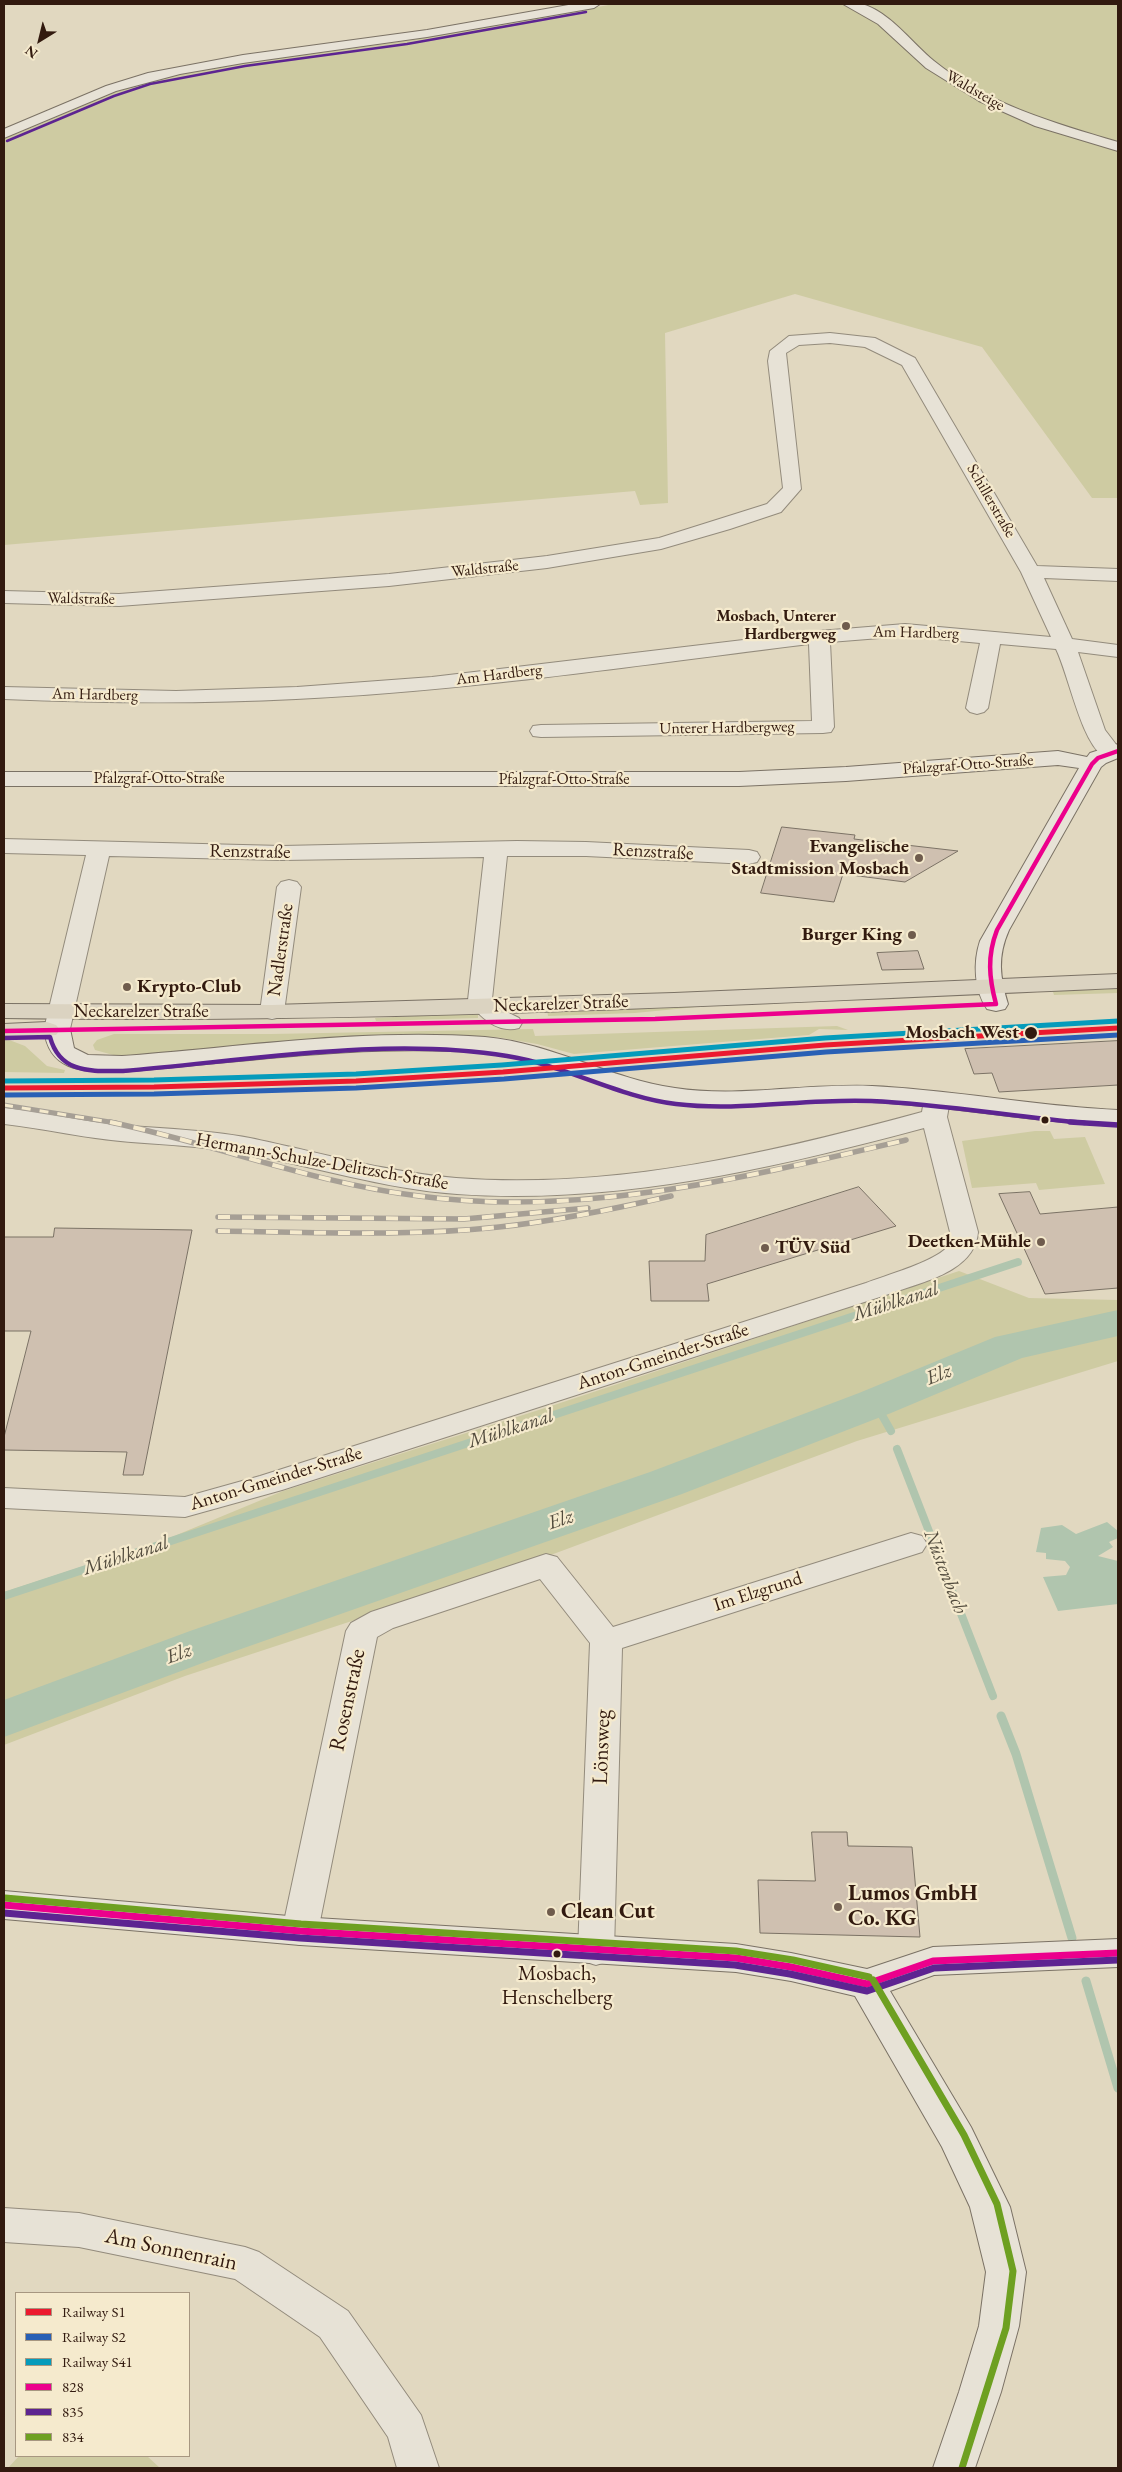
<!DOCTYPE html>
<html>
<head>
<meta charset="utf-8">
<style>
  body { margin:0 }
  #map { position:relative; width:1122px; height:2472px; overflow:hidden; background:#e1d8c0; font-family:"EB Garamond",serif }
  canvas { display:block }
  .frame { position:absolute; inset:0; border:5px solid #321a0f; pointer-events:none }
  .legend { position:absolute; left:15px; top:2292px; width:175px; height:165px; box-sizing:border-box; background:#f5eacd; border:1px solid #a79781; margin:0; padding:6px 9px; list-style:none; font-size:15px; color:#321a0f }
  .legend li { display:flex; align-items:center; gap:10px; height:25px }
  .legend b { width:25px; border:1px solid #a79781 }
  .north { position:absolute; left:15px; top:15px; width:50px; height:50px; -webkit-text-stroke:4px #f5eacd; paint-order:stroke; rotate:216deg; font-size:14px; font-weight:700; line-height:20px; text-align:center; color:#321a0f }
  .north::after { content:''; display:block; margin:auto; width:18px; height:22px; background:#321a0f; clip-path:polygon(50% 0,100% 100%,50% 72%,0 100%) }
</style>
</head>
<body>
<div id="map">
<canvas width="1122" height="2472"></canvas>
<div class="frame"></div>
<ul class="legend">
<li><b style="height:6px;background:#ec192e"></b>Railway S1</li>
<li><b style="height:6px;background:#2960b5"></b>Railway S2</li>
<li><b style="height:6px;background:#059bbb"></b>Railway S41</li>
<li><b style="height:6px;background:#ec008c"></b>828</li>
<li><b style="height:6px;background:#5d2491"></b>835</li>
<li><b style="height:6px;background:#6ea021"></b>834</li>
</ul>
<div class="north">N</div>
</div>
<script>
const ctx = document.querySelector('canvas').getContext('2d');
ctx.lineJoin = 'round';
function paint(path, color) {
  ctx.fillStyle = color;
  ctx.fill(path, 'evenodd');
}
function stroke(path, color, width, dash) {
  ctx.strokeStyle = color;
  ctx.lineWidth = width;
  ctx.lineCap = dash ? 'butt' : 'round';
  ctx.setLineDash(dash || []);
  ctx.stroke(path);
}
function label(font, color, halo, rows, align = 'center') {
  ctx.font = font + ' "EB Garamond",serif';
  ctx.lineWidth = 4.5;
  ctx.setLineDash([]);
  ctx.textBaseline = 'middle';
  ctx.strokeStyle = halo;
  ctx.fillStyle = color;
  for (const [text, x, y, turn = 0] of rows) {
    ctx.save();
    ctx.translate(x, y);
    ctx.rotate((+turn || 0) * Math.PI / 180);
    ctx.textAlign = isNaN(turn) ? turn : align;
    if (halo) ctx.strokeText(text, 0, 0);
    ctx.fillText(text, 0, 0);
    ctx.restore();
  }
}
paint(new Path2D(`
  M614 4H1118V498H1092L982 347 795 294 665 333 668 503 640 505 635 491 4 545V138C54 121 100 94 151 80 226 60 306 55 383 44 460 33 537 18 614 4Z
  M1118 987V993L1054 995 1052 989Z
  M946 994 947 996 727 1004 635 1013 548 1016 547 1010Z
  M478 1013V1018L376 1021 375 1018Z
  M837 1026 848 1030 819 1029 809 1035 574 1054 537 1044 496 1037 459 1036 406 1037 141 1055 117 1056 95 1050 93 1045 97 1040 114 1034H271L533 1029 535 1036Z
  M4 1038 25 1046 47 1066 65 1070 64 1073 4 1072Z
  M1035 1131H1050L1054 1139 1085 1137 1105 1184 1039 1190 1036 1183 972 1188 962 1141Z
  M959 1271 1029 1298 1118 1300V1361L857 1441 540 1559 185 1676 4 1745V1592L167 1539 283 1491 545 1408Z
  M19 2456H147L160 2468H8Z`), '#cecba2');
paint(new Path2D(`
  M1107 1522 1118 1531V1538L1109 1542 1113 1547 1098 1556 1118 1561V1604L1058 1611 1043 1577 1066 1575 1070 1567 1065 1561 1046 1559V1553L1036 1552 1041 1528 1062 1525 1076 1534Z`), '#b0c5ae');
stroke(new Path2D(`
  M875 1403 891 1431
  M897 1449 993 1696
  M4 1596 1018 1262`), '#b0c5ae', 8);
stroke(new Path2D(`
  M1001 1716 1016 1754 1072 1938
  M1086 1981 1118 2088`), '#b0c5ae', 9);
paint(new Path2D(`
  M1118 1310V1336L1022 1358 891 1413 682 1494 224 1655 4 1737V1700L190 1631 650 1472 859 1393 995 1337Z`), '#b0c5ae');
const building = new Path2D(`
  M782 827 855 835 854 839 958 851 905 882 843 874 834 902 761 893Z
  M918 951 924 969 882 970 877 953Z
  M1118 1041V1085L999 1092 992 1073 974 1074 965 1049Z
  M859 1187 896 1226 707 1284 709 1301H651L649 1261H705L706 1235Z
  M1030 1192 1040 1214 1118 1207V1288L1045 1294 999 1194Z
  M55 1228 192 1230 143 1475H123L127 1452 4 1450V1437L31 1331H4V1237H53Z
  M812 1832H847L848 1846 912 1847 920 1937 760 1933 758 1880 815 1881Z`);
paint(building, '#cfc0b0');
stroke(building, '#7b7265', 1);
const street = new Path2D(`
  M830 333 875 338 915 358 1037 566 1118 569V581L1044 578 1072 639 1118 645V657L1078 652 1105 730 1118 747V757C1113 758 1108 760 1103 756 1081 741 1069 676 1056 649L1000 644 988 708 984 712 977 714 970 712 966 708 980 643 905 636 830 642 834 727 831 732 823 733 541 737 533 736 530 731 533 726 541 725 812 721 809 644C639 665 468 691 296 699 199 704 101 703 4 699V687L176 691 297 687 432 677 819 631 905 624 1051 637 1021 572 902 365 865 347 830 343 799 345 786 353 801 489 781 512 730 529 661 549 547 568 389 586 119 606 4 603V591L119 594 389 574 547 556 659 538 767 504 783 488 768 361 770 351 789 336Z
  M4 839 282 846 517 841 586 842 749 850 757 852 760 857 757 862 749 864 586 856H507L492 999 505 1011 519 1018 522 1023 519 1028C498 1034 479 1017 468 1000L484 857 282 860 109 856 70 1029 66 1034 57 1037 48 1034 44 1029 86 855 4 853Z
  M289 880 297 882 301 887 284 1012 281 1017 272 1019 263 1017 260 1012 277 887 281 882Z
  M937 1092 946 1095 950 1100 947 1117 978 1232C975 1273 918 1283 886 1295L282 1490 185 1517 4 1508V1488L185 1497 260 1476 866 1283C883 1276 942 1260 949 1244 950 1241 950 1235 950 1232L924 1128C772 1169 615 1205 457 1194 385 1189 316 1167 246 1154 201 1145 156 1145 111 1140 75 1136 40 1128 4 1124V1108C39 1111 75 1120 110 1124 157 1129 204 1129 250 1138 318 1152 386 1172 456 1178 614 1190 771 1153 922 1112L924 1100 928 1095Z
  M911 1533 922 1536 927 1544 922 1552 622 1648 614 1951 609 1961 596 1965 583 1961 578 1951 590 1643 540 1579 393 1628 377 1637 318 1931 313 1941 300 1945 287 1941 282 1931 346 1631 351 1623 371 1612 546 1554 557 1557 613 1627Z
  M4 2208 79 2213 245 2247 259 2252 348 2311 421 2415 439 2468H397L388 2437 320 2337 235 2279 79 2247 4 2242Z`);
const secondary = new Path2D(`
  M574 4H600L594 8 427 37 243 63 180 74 116 91 4 138V129L106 86 148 73 243 55 427 30Z
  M843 4C849 4 856 3 862 4 890 12 912 43 934 61 987 104 1054 123 1118 142V151L1035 126 979 101 926 68 878 24Z
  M1118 744V758L1106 763 1101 767 1009 930C997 957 1000 977 1008 1004L1005 1009 996 1011 987 1009C974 990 973 962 980 941L1079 768 1058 765 846 781 739 786H4V772H739L846 767 1058 751 1087 757 1090 753Z
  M57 1021 66 1024 70 1029 74 1048 88 1055 122 1056C242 1047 365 1028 485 1037 552 1043 610 1079 675 1088 740 1098 806 1083 872 1086 954 1090 1035 1106 1118 1110V1126C1036 1123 954 1106 872 1102 806 1098 740 1113 675 1104 610 1094 551 1058 485 1053 365 1043 242 1062 122 1072 86 1071 49 1074 44 1029L48 1024Z
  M4 1891 300 1917 736 1944 791 1953 867 1969 933 1947 1118 1939V1967L934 1975 890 1991 971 2127 1010 2207 1026 2272 1019 2326 1001 2392 975 2468H933L959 2392 979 2326 986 2272 970 2207 942 2147 855 1996 791 1981 736 1972 300 1945 4 1919Z`);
const primary = new Path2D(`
  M1118 974V988C747 1004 375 1024 4 1018V1004L272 1005 674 993Z
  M47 1022 56 1025 60 1030 56 1035 4 1038V1024Z`);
stroke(street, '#938b7c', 2);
stroke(secondary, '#7b7265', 2);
stroke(primary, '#7b7265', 2);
paint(street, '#e7e2d6');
paint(secondary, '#e7e2d6');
paint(primary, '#dbd3c1');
const railFar1 = new Path2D(`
  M4 1105 116 1123`);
const rail = new Path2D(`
  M110 1122C214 1144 313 1183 419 1196 582 1218 748 1177 906 1140
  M218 1217 464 1219 588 1208
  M218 1231C311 1232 406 1237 499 1227 557 1221 614 1209 671 1196`);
stroke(railFar1, '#a69f95', 5);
stroke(rail, '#a69f95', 5.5);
stroke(railFar1, '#f5eacd', 3, [9]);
stroke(rail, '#f5eacd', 4, [12]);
stroke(new Path2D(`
  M996 1004C989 978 987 956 997 930L1092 764 1098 758 1118 751
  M4 1031 655 1019 996 1004`), '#ec008c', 4.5);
stroke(new Path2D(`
  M4 1905 300 1931 736 1958 791 1967 867 1984 933 1961 1118 1953`), '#ec008c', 7);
stroke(new Path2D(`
  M7 141 114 96 150 84 245 66 407 44 586 12`), '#5d2491', 2.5);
stroke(new Path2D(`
  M4 1038 50 1037C60 1074 91 1071 123 1071 245 1061 387 1036 507 1056 565 1065 618 1097 676 1104 741 1112 806 1098 871 1101 943 1104 1014 1117 1085 1123`), '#5d2491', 4.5);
stroke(new Path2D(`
  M1070 1122 1118 1125`), '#5d2491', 5.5);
stroke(new Path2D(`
  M4 1913 300 1938 735 1965 790 1974 867 1991 934 1968 1118 1960`), '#5d2491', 7);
stroke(new Path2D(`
  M5 1898 301 1924 736 1951 793 1960 869 1977
  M873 1980 964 2135 997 2204 1013 2271 1006 2328 962 2468`), '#6ea021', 7);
stroke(new Path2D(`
  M4 1088 154 1087 356 1081 503 1072 825 1045 1118 1028`), '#ec192e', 5);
stroke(new Path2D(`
  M4 1095 154 1094 356 1088 504 1079 826 1052 1118 1035`), '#2960b5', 5);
stroke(new Path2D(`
  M4 1081 154 1080 356 1074 502 1065 825 1038 1118 1021`), '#059bbb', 5);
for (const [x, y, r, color] of [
  [846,626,5,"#6f5c4d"],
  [919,858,5,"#6f5c4d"],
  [912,935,5,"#6f5c4d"],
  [127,987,5,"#6f5c4d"],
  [1031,1033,7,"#321a0f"],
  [1045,1120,4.5,"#321a0f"],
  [1041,1242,5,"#6f5c4d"],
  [765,1248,5,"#6f5c4d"],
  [838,1907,5,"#6f5c4d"],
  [551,1912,5,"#6f5c4d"],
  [557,1954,4.5,"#321a0f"]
]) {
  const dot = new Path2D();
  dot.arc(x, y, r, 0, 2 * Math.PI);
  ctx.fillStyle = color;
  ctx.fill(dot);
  stroke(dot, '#f5eacd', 2);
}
label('16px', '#321a0f', '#f5eacd', [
  ["Waldsteige",975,91,30],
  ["Schillerstraße",991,501,60],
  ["Waldstraße",485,569,-6],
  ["Waldstraße",81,599,1],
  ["Am Hardberg",916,633,1],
  ["Am Hardberg",499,675,-7],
  ["Am Hardberg",95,695,1],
  ["Unterer Hardbergweg",727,728,-1],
  ["Pfalzgraf-Otto-Straße",968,765,-4],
  ["Pfalzgraf-Otto-Straße",159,779],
  ["Pfalzgraf-Otto-Straße",564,780]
]);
label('bold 16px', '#321a0f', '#f5eacd', [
  ["Mosbach, Unterer",836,617],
  ["Hardbergweg",836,635]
], 'right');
label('bold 19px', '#321a0f', '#f5eacd', [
  ["Evangelische",909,847],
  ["Stadtmission Mosbach",909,869],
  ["Burger King",902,935],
  ["Krypto-Club",137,987,"left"],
  ["Deetken-Mühle",1031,1242],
  ["TÜV Süd",775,1248,"left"]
], 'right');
label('19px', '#321a0f', '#f5eacd', [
  ["Renzstraße",250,852,1],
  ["Renzstraße",653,852,3],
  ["Nadlerstraße",281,950,-82],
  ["Neckarelzer Straße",561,1004,-2],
  ["Neckarelzer Straße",141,1012],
  ["Hermann-Schulze-Delitzsch-Straße",322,1162,10],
  ["Anton-Gmeinder-Straße",663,1357,-18],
  ["Anton-Gmeinder-Straße",276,1479,-17],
  ["Im Elzgrund",758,1592,-18]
]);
label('bold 19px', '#321a0f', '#f5eacd', [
  ["Mosbach West",1019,1033]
], 'right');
label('italic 20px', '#524b3d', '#f5eacd', [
  ["Mühlkanal",896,1302,-18],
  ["Elz",939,1375,-22],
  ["Mühlkanal",511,1429,-18],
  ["Elz",561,1520,-19],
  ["Mühlkanal",126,1556,-18],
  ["Nüstenbach",945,1572,69],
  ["Elz",179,1654,-20]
]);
label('21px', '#321a0f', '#f5eacd', [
  ["Mosbach,",557,1974],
  ["Henschelberg",557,1998]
]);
label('22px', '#321a0f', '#f5eacd', [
  ["Rosenstraße",348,1700,-78],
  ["Lönsweg",602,1747,-88],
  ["Am Sonnenrain",171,2250,12]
]);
label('bold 22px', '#321a0f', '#f5eacd', [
  ["Lumos GmbH",848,1894],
  ["Co. KG",848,1919],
  ["Clean Cut",561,1912]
], 'left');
</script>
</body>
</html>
